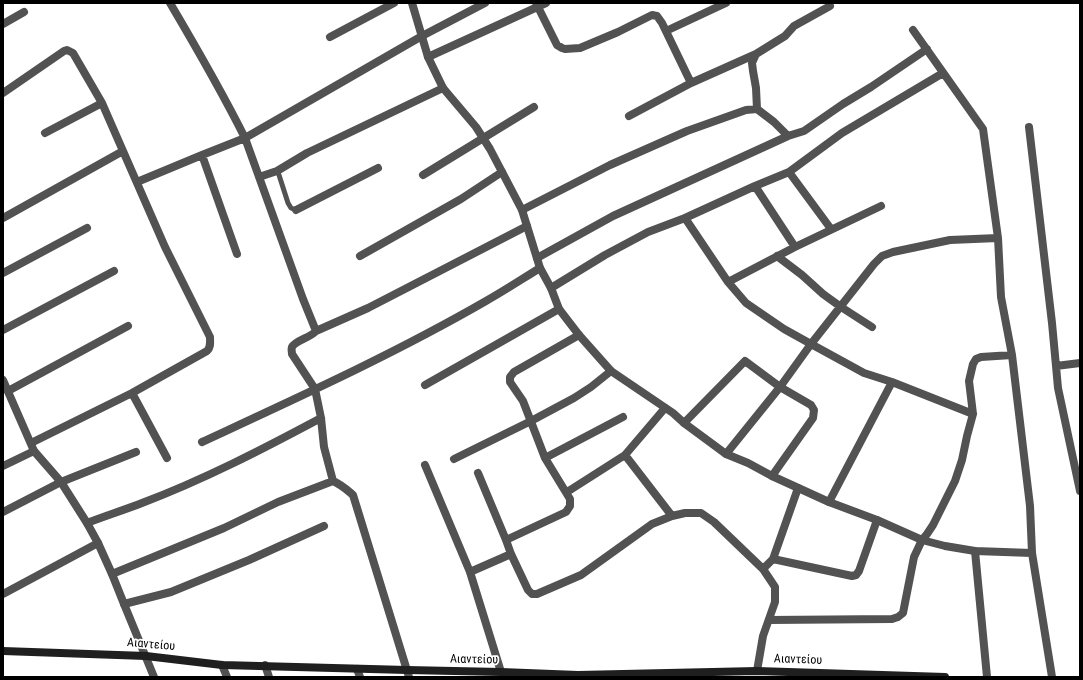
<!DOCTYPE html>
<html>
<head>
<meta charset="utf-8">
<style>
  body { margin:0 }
  #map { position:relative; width:1083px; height:680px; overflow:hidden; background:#fff; font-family:"Roboto Condensed",sans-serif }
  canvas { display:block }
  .frame { position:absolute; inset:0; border:4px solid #000; pointer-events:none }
</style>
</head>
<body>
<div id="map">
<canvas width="1083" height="680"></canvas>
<div class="frame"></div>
</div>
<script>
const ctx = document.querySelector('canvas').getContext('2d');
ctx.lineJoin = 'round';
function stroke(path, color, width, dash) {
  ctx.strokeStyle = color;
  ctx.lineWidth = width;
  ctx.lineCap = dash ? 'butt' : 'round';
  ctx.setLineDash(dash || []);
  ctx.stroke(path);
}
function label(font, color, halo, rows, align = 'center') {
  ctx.font = font + ' "Roboto Condensed",sans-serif';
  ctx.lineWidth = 3.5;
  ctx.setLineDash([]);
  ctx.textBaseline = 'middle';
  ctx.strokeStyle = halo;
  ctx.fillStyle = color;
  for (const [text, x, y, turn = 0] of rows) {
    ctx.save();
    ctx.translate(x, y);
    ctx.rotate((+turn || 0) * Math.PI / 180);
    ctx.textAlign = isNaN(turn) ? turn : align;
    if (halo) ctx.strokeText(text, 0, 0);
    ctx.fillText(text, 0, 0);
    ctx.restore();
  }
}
stroke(new Path2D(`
  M277 171 279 175 288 203 291 208 296 210`), '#525252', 5);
stroke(new Path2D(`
  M536 3 557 45 562 48 565 49 580 48 618 32 652 15 657 16 662 23 691 83
  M3 24 24 12
  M913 30 983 129 998 238 1001 297 1012 355 1030 506 1032 553
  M666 31 726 3
  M330 37 394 3
  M428 57 546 3
  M3 93 64 51 67 50 73 53 102 103 165 247 210 337C210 343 211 347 207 351L132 393 31 443
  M757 109 756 88 753 71 752 63 756 54 785 36 794 26 830 6
  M629 116 691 83 756 54
  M1029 127 1052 323 1056 366
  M45 133 102 103
  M202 155 237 254
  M789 172 831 229
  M423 175 534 107
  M259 177 277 171 307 153 443 88
  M137 182 202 155 245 138C222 92 196 47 170 3
  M755 186 795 247
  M296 210 378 168
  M522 210 610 165 687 131 746 110 757 109 774 122 788 136
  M3 218 123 151
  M685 218 755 186 789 172 842 133 943 73
  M360 256 461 199 502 172
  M777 256 802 275 823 294 841 307 872 327
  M537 258 613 216 788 136 804 131 843 104 871 87 927 49
  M3 273 87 228
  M728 282 795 247 881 206
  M551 288 605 255 648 232 685 218 728 282 746 303 784 329 811 344 864 373 892 382 973 414
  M3 330 114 271
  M316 331 368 308 527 226
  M1080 363 1056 366 1058 388 1080 491
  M425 385 559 309
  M8 391 128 326
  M132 393 167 458
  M684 423 745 361 780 387 811 405 814 410 813 418 772 476
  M202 442C297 398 394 354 486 301 504 291 522 279 540 268
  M726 454 780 387 811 344 874 264 882 256 893 252 950 240 998 238
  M625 455 672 516
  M545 458 623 417
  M454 459 531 421 574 398 591 387 611 371
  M425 465 470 572 501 672
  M3 466 34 451
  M478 473 506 540 511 554 528 590 532 594H537L581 575 652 524 672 516 685 513H701L714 522 763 569 775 587V602L763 636 757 671
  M567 492 625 455 665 408
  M829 502 892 382
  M3 512 61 482 136 452
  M87 523C105 516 124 510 142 503 203 480 263 449 321 418
  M506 540 566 512 570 506V499L545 458 523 401 510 382V377L514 372 579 335
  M975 551 987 677
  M773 559 798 488
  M763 569 773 559 852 576 856 575 859 571 877 520
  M470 572 511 554
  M112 574 224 528 278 502 333 481
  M3 594 98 543
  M124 604 171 592 249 560 324 526
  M769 620 892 619 898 617 903 613 914 557 922 540 927 534 933 525 955 481 962 460 967 436 973 414 969 381 973 364 976 359 981 357 1012 355
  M222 665 227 677
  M265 665 269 677
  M357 669 360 677
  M409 677 353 495C346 489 342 485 333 481L324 447 321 418 315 389 292 354C292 351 291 350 292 347 296 340 310 338 316 331L303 299 245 138 422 36 485 3`), '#525252', 8);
stroke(new Path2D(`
  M412 3 428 57 443 88 476 127 490 149 522 210 540 268 551 288 559 309 579 335 611 371 673 413 684 423 726 454 748 463 772 476 829 502 877 520 922 540 945 546 975 551 1032 553 1052 677
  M3 380 34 451 61 482 87 523 98 543 112 574 124 604 154 677`), '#525252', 8);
stroke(new Path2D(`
  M3 651 146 656 222 665 407 670 501 672 578 675 757 671 945 677`), '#1f1f1f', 8);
label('12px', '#000', '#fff', [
  ["Αιαντείου",151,645,5],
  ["Αιαντείου",474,660,1],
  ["Αιαντείου",798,660,2]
]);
</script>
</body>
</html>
